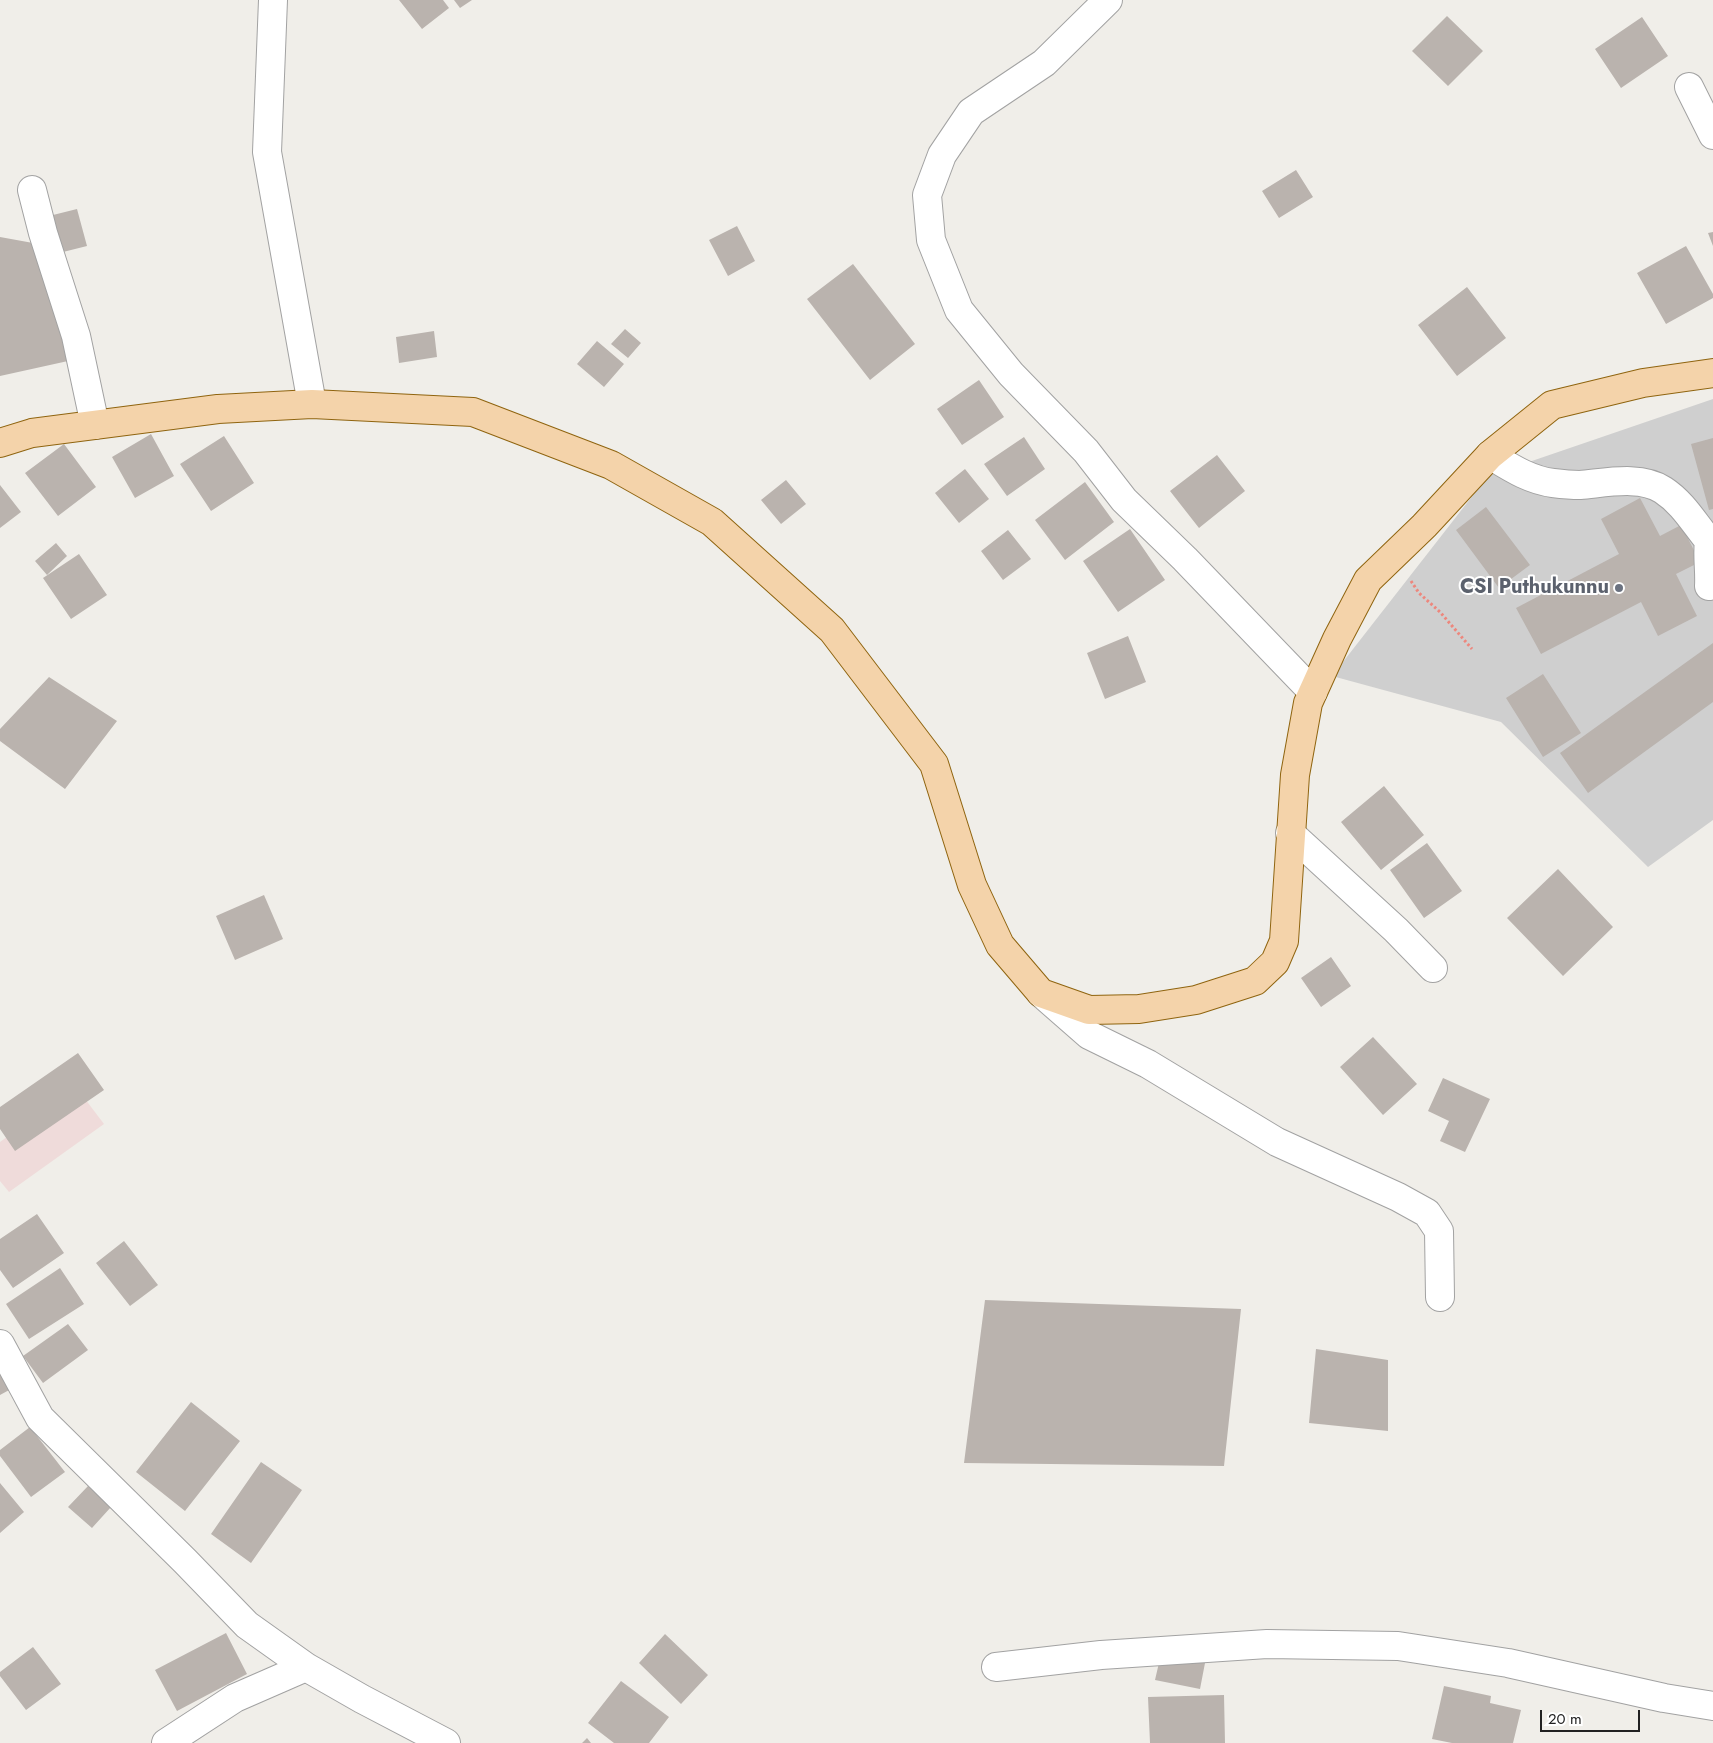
<!DOCTYPE html>
<html>
<head>
<meta charset="utf-8">
<style>
  body { margin:0 }
  #map { position:relative; width:1713px; height:1743px; overflow:hidden; background:#f0eee9; font-family:Jost,sans-serif }
  canvas { display:block }
  .scale { position:absolute; left:1540px; top:1710px; width:100px; height:22px; box-sizing:border-box; border:2px solid #212121; border-top:0; padding-left:6px; font-size:15px; line-height:18px; white-space:nowrap; color:#212121; -webkit-text-stroke:4px #fff; paint-order:stroke }
</style>
</head>
<body>
<div id="map">
<canvas width="1713" height="1743"></canvas>
<div class="scale">20 m</div>
</div>
<script>
const ctx = document.querySelector('canvas').getContext('2d');
ctx.lineJoin = 'round';
function paint(path, color) {
  ctx.fillStyle = color;
  ctx.fill(path, 'evenodd');
}
function stroke(path, color, width, dash) {
  ctx.strokeStyle = color;
  ctx.lineWidth = width;
  ctx.lineCap = dash ? 'butt' : 'round';
  ctx.setLineDash(dash || []);
  ctx.stroke(path);
}
function label(font, color, halo, rows, align = 'center') {
  ctx.font = font + ' Jost,sans-serif';
  ctx.lineWidth = 4;
  ctx.setLineDash([]);
  ctx.textBaseline = 'middle';
  ctx.strokeStyle = halo;
  ctx.fillStyle = color;
  for (const [text, x, y, turn = 0] of rows) {
    ctx.save();
    ctx.translate(x, y);
    ctx.rotate((+turn || 0) * Math.PI / 180);
    ctx.textAlign = isNaN(turn) ? turn : align;
    if (halo) ctx.strokeText(text, 0, 0);
    ctx.fillText(text, 0, 0);
    ctx.restore();
  }
}
paint(new Path2D(`
  M76 1087 104 1124 9 1192 0 1181V1142Z`), '#efdbda');
paint(new Path2D(`
  M1713 399V820L1648 867 1501 722 1332 676 1488 476Z`), '#cfcfcf');
paint(new Path2D(`
  M399 0H443L449 8 422 29Z
  M454 0H472L460 8Z
  M1447 16 1483 51 1448 86 1412 51Z
  M1642 17 1668 56 1621 88 1595 49Z
  M1296 170 1313 197 1279 218 1262 191Z
  M77 209 87 246 55 254 45 217Z
  M737 226 755 261 728 276 709 240Z
  M1713 232V246L1708 233Z
  M0 237 44 245 68 361 0 376Z
  M1686 246 1713 294V298L1666 324 1637 273Z
  M853 264 915 344 870 380 807 299Z
  M1467 287 1506 338 1457 376 1418 325Z
  M625 329 641 343 628 358 611 344Z
  M434 331 437 357 399 363 396 337Z
  M597 341 624 364 604 387 577 364Z
  M979 380 1004 417 962 445 937 409Z
  M151 434 174 476 135 498 112 457Z
  M224 436 254 483 211 511 180 464Z
  M1024 437 1045 469 1007 496 984 464Z
  M1713 438V509L1709 510 1691 444Z
  M64 444 96 487 58 516 25 473Z
  M1217 455 1245 491 1199 528 1170 491Z
  M965 469 989 499 959 523 935 493Z
  M786 480 806 504 781 524 761 500Z
  M1085 482 1114 522 1065 560 1035 520Z
  M0 485 21 512 0 528Z
  M1640 498 1660 536 1681 525 1700 562 1676 574 1697 616 1658 636 1641 602 1541 654 1516 608 1619 554 1601 519Z
  M1486 507 1530 565 1499 588 1456 530Z
  M1130 529 1165 580 1118 612 1083 561Z
  M1008 530 1031 559 1003 580 981 551Z
  M56 543 67 556 47 575 35 561Z
  M79 554 107 595 71 619 43 578Z
  M1128 636 1146 682 1105 699 1087 653Z
  M1713 643V702L1588 793 1560 753Z
  M1543 674 1581 733 1543 757 1506 698Z
  M49 677 117 721 65 789 0 741V729Z
  M1384 786 1424 835 1381 870 1341 822Z
  M1427 843 1462 891 1424 918 1390 870Z
  M1558 869 1613 927 1563 976 1507 918Z
  M264 895 283 939 235 960 216 916Z
  M1331 957 1351 986 1321 1007 1301 978Z
  M1373 1037 1417 1084 1383 1115 1340 1067Z
  M78 1053 104 1090 15 1151 0 1129V1107Z
  M1443 1078 1490 1099 1465 1152 1440 1141 1449 1121 1428 1111Z
  M37 1214 64 1253 13 1288 0 1270V1239Z
  M124 1241 158 1285 130 1306 96 1263Z
  M60 1268 84 1304 29 1339 6 1304Z
  M985 1300 1241 1309 1224 1466 964 1463Z
  M68 1324 88 1350 43 1383 23 1356Z
  M1316 1349 1388 1360V1431L1309 1423Z
  M0 1368 11 1389 0 1395Z
  M191 1402 240 1441 185 1511 136 1472Z
  M30 1427 65 1472 31 1497 0 1456V1450Z
  M261 1462 302 1490 251 1563 211 1534Z
  M0 1483 24 1512 0 1533Z
  M88 1486 111 1507 92 1528 68 1507Z
  M226 1633 247 1674 177 1711 155 1670Z
  M665 1634 708 1675 681 1704 639 1663Z
  M33 1647 61 1684 26 1710 0 1676V1672Z
  M1161 1654 1205 1663 1200 1689 1155 1680Z
  M621 1681 669 1717 649 1743H614L588 1723Z
  M1444 1686 1491 1696 1490 1703 1521 1710 1513 1743H1452L1432 1739Z
  M1224 1695 1225 1743H1150L1148 1697Z
  M587 1738 591 1743H582Z`), '#bab3ae');
const minor = new Path2D(`
  M273 0 267 152 312 404
  M1108 0 1044 63 971 112 942 155 927 195 931 240 959 310 1011 374 1086 451 1124 500 1185 559 1313 692
  M1689 87 1713 135
  M32 190 43 233 76 336 95 425
  M1490 455C1510 467 1529 480 1553 483 1561 484 1571 485 1580 485 1605 483 1641 475 1663 490 1683 503 1694 523 1709 541 1707 556 1710 571 1709 586
  M1290 833 1396 930 1433 968
  M1041 993 1089 1035 1148 1064 1277 1142 1398 1197 1427 1213 1439 1231 1440 1297
  M0 1344 40 1418 185 1561 247 1625 306 1667 362 1699 446 1743
  M996 1667 1101 1655 1267 1644 1398 1646 1508 1663 1664 1698 1713 1706
  M166 1743 235 1698 306 1667`);
const major = new Path2D(`
  M0 443 32 433 218 409 312 404 473 412 611 465 712 522 832 630 934 764 972 885 1000 945 1041 993 1089 1010 1139 1009 1196 1000 1255 981 1275 962 1284 941 1295 775 1308 703 1337 639 1368 580 1424 526 1490 455 1552 405 1643 383 1713 373`);
stroke(minor, '#a2a2a2', 30);
stroke(major, '#8f640f', 30);
stroke(new Path2D(`
  M1411 581 1419 593 1440 612 1472 649`), '#ed877d', 3, [2.5, 2.5]);
stroke(minor, '#fff', 28);
stroke(major, '#f4d3aa', 28);
for (const [x, y, r, color] of [
  [1619,588,5,"#6b7280"]
]) {
  const dot = new Path2D();
  dot.arc(x, y, r, 0, 2 * Math.PI);
  ctx.fillStyle = color;
  ctx.fill(dot);
  stroke(dot, '#fff', 2);
}
label('bold 20px', '#5b616d', '#fff', [
  ["CSI Puthukunnu",1609,588]
], 'right');
</script>
</body>
</html>
